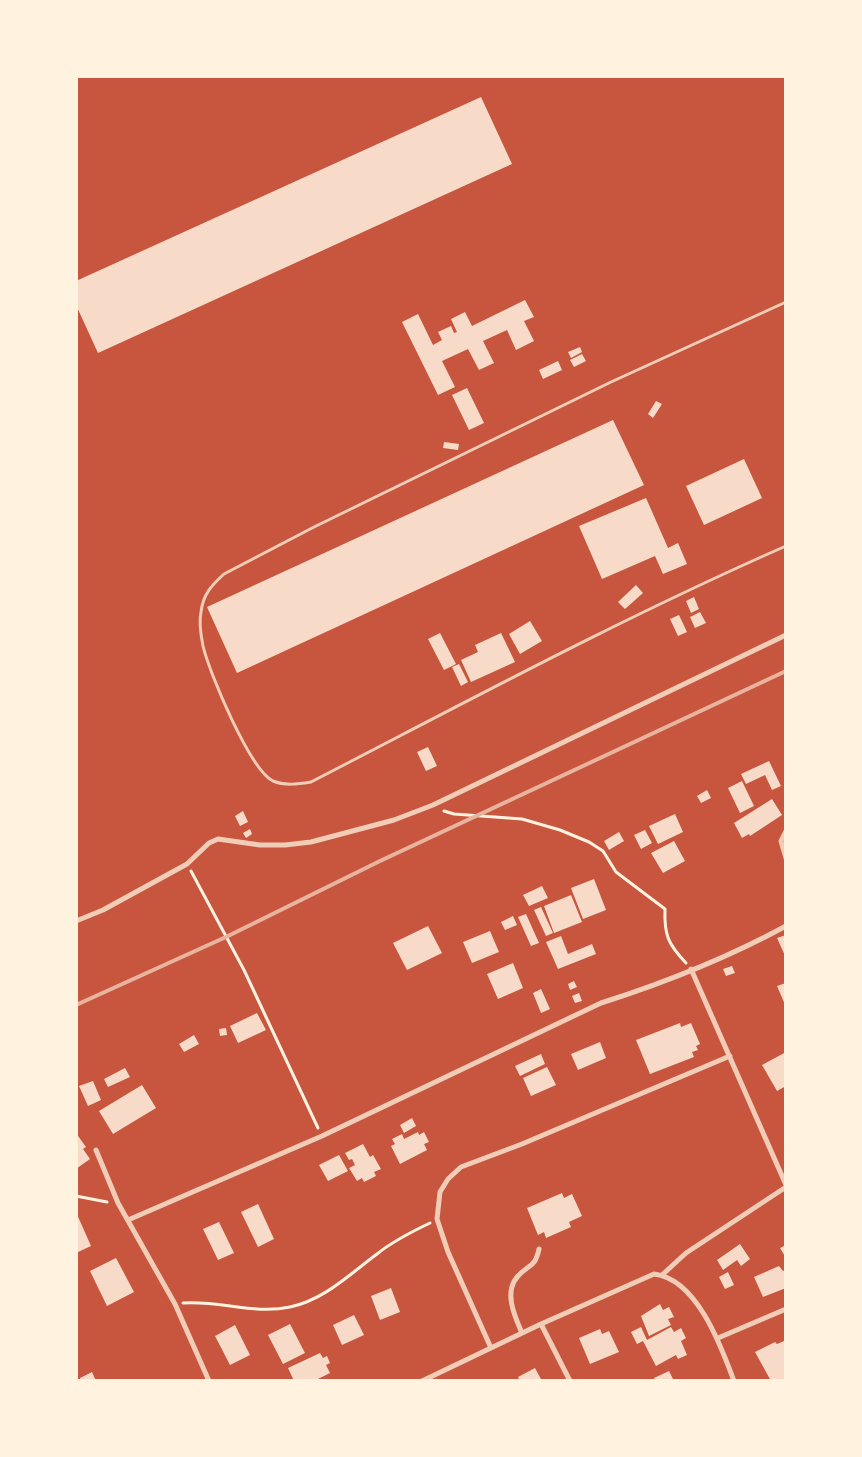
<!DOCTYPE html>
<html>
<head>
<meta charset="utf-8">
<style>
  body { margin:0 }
  #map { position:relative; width:862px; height:1457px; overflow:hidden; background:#c8553d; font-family:Arial,sans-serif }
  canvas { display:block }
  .frame { position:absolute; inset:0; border:78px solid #fff3e0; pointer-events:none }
</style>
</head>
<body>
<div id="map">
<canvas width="862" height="1457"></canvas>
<div class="frame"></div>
</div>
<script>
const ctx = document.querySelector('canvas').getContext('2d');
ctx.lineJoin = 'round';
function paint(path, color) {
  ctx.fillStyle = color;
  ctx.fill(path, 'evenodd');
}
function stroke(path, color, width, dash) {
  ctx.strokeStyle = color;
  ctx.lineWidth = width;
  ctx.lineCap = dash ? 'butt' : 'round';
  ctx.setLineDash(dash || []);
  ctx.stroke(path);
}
paint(new Path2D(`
  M481 97 512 164 98 353 76 305V281Z
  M525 300 534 317 524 321 534 341 516 350 507 330 483 341 494 363 479 370 468 349 442 361 455 387 438 395 402 322 418 314 433 345 442 340 438 332 451 326 454 333 457 332 451 319 465 312 472 326Z
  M580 347 582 352 571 358 568 352Z
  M582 354 586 361 574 367 570 360Z
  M558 361 562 370 543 379 539 370Z
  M467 388 484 423 469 430 452 395Z
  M656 401 662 404 653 418 648 414Z
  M613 420 644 485 237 673 207 607Z
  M444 442 459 444 458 450 443 448Z
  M744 459 762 498 704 525 686 486Z
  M646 498 668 548 678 543 687 564 663 574 655 556 602 579 579 526Z
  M636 585 643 593 625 609 618 602Z
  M694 597 699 609 691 613 686 601Z
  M700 612 706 623 695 628 690 617Z
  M679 615 687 632 678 636 670 619Z
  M530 621 542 641 520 654 509 634Z
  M440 633 456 664 444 670 428 639Z
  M501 633 515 662 471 682 461 660 478 652 475 645Z
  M459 664 468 682 461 686 452 667Z
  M428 747 437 766 426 771 417 752Z
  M769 761 781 786 772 790 765 775 746 784 741 774Z
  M742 781 754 806 740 813 728 788Z
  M707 790 711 798 701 803 697 796Z
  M772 799 782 815 750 836 749 834 742 838 734 823Z
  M243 811 248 822 240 826 235 816Z
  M675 814 683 832 658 844 649 826Z
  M250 829 252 834 246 838 243 833Z
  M645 830 652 843 641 849 634 835Z
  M619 832 624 841 609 850 604 841Z
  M674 841 685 861 663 873 651 853Z
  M594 879 606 910 583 919 571 888Z
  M542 886 548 898 529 906 523 895Z
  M571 895 582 922 554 933 544 906Z
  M541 907 553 933 546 936 534 910Z
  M526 914 539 943 531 946 518 917Z
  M513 916 517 925 505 930 501 922Z
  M428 926 442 953 407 970 393 943Z
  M490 931 499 952 472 963 463 942Z
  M786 935V958L777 938Z
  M561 936 568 954 592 944 596 954 558 969 546 942Z
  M513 963 523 988 498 999 487 974Z
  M732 966 735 973 726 976 723 969Z
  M574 981 577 987 570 990 568 984Z
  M786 983V1007L777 986Z
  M541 989 550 1009 541 1013 533 993Z
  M579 993 582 1001 575 1003 572 996Z
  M257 1013 266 1030 238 1043 230 1026Z
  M680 1023 681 1027 691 1023 700 1044 696 1046 698 1050 692 1052 694 1057 650 1074 636 1040Z
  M226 1028 227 1035 220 1036 219 1029Z
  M194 1035 199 1044 184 1052 179 1044Z
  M600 1042 606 1058 578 1070 571 1054Z
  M786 1052V1086L777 1091 762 1065Z
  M541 1054 545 1064 520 1076 515 1066Z
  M547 1067 556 1085 531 1096 523 1078Z
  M125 1068 130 1077 108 1087 104 1079Z
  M93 1081 101 1100 88 1106 79 1086Z
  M142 1085 156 1108 113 1134 99 1111Z
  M412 1118 416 1126 404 1133 400 1125Z
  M418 1132 419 1135 424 1132 429 1142 424 1144 427 1150 400 1164 391 1146 395 1144 392 1139 402 1134 404 1139Z
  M76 1133 86 1147 83 1149 90 1159 76 1169Z
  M363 1144 370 1157 373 1155 381 1169 374 1172 376 1176 364 1182 362 1178 357 1181 349 1168 355 1165 352 1159 349 1160 345 1153Z
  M339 1155 348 1171 328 1181 319 1165Z
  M562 1193 564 1198 572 1194 582 1216 569 1222 571 1227 546 1238 544 1232 538 1235 527 1208Z
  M258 1204 274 1239 258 1247 241 1212Z
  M76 1212 91 1246 76 1253Z
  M219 1222 234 1253 218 1260 203 1229Z
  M740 1244 750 1259 741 1266 737 1260 723 1270 717 1260Z
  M786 1245V1258L780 1248Z
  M116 1258 134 1292 107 1306 90 1271Z
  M779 1266 783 1271 786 1270V1288L763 1297 754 1277Z
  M728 1272 734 1285 725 1289 719 1277Z
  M391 1288 400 1312 380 1320 371 1296Z
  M660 1304 663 1310 669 1307 674 1317 668 1319 671 1325 649 1336 641 1316Z
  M354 1315 364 1335 342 1345 333 1325Z
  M290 1324 305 1353 283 1364 268 1335Z
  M235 1325 250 1355 230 1365 215 1336Z
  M641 1327 647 1340 671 1327 674 1332 681 1328 686 1338 681 1341 687 1355 678 1359 676 1355 656 1366 643 1341 637 1344 631 1332Z
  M600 1329 602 1334 609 1331 619 1352 590 1364 579 1338Z
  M784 1341 786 1378 780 1381H771L755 1352 775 1342 777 1344Z
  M320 1353 323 1358 327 1356 330 1363 326 1365 330 1373 314 1381H294L288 1368Z
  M535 1368 542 1381H520L518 1377Z
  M669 1371 674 1381H656L654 1378Z
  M92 1372 96 1381H81L80 1378Z`), '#f7dbc8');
stroke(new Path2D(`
  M444 811 454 814 522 819 560 830 589 842 603 851 616 872 665 909C664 935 668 944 686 963
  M191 871 244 970 318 1128
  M76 1196 107 1202
  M183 1303C219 1300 254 1315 290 1307 324 1300 350 1274 377 1254 393 1241 411 1232 430 1223`), '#fff3e0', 3);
stroke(new Path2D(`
  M786 302 611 382 314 527 224 574C212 585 203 594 201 612 199 621 201 636 203 646 209 672 250 770 273 781 285 786 298 784 311 782 468 701 624 617 786 546`), '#f1ccb7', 3);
stroke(new Path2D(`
  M786 831 781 841 786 858
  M76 921 103 910 187 864 209 843 218 839 260 845H285L311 842 394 820 433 805 786 635
  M691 969 786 1185
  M96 1150 118 1203 175 1304 209 1381
  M128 1220 322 1136 601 1003C664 983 727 958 786 926
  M662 1275 686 1253 786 1187
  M541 1324 570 1381
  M522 1333C515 1317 503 1292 518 1276 529 1264 535 1268 539 1249
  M718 1338 786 1309
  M491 1348 448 1252 437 1219 440 1192 448 1179 461 1167 522 1144 730 1056
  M422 1381 541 1324 654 1274C697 1279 721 1346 734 1381`), '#f1ccb7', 5);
stroke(new Path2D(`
  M76 1005 226 937 380 861 786 671`), '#e9b49f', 4);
</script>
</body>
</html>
